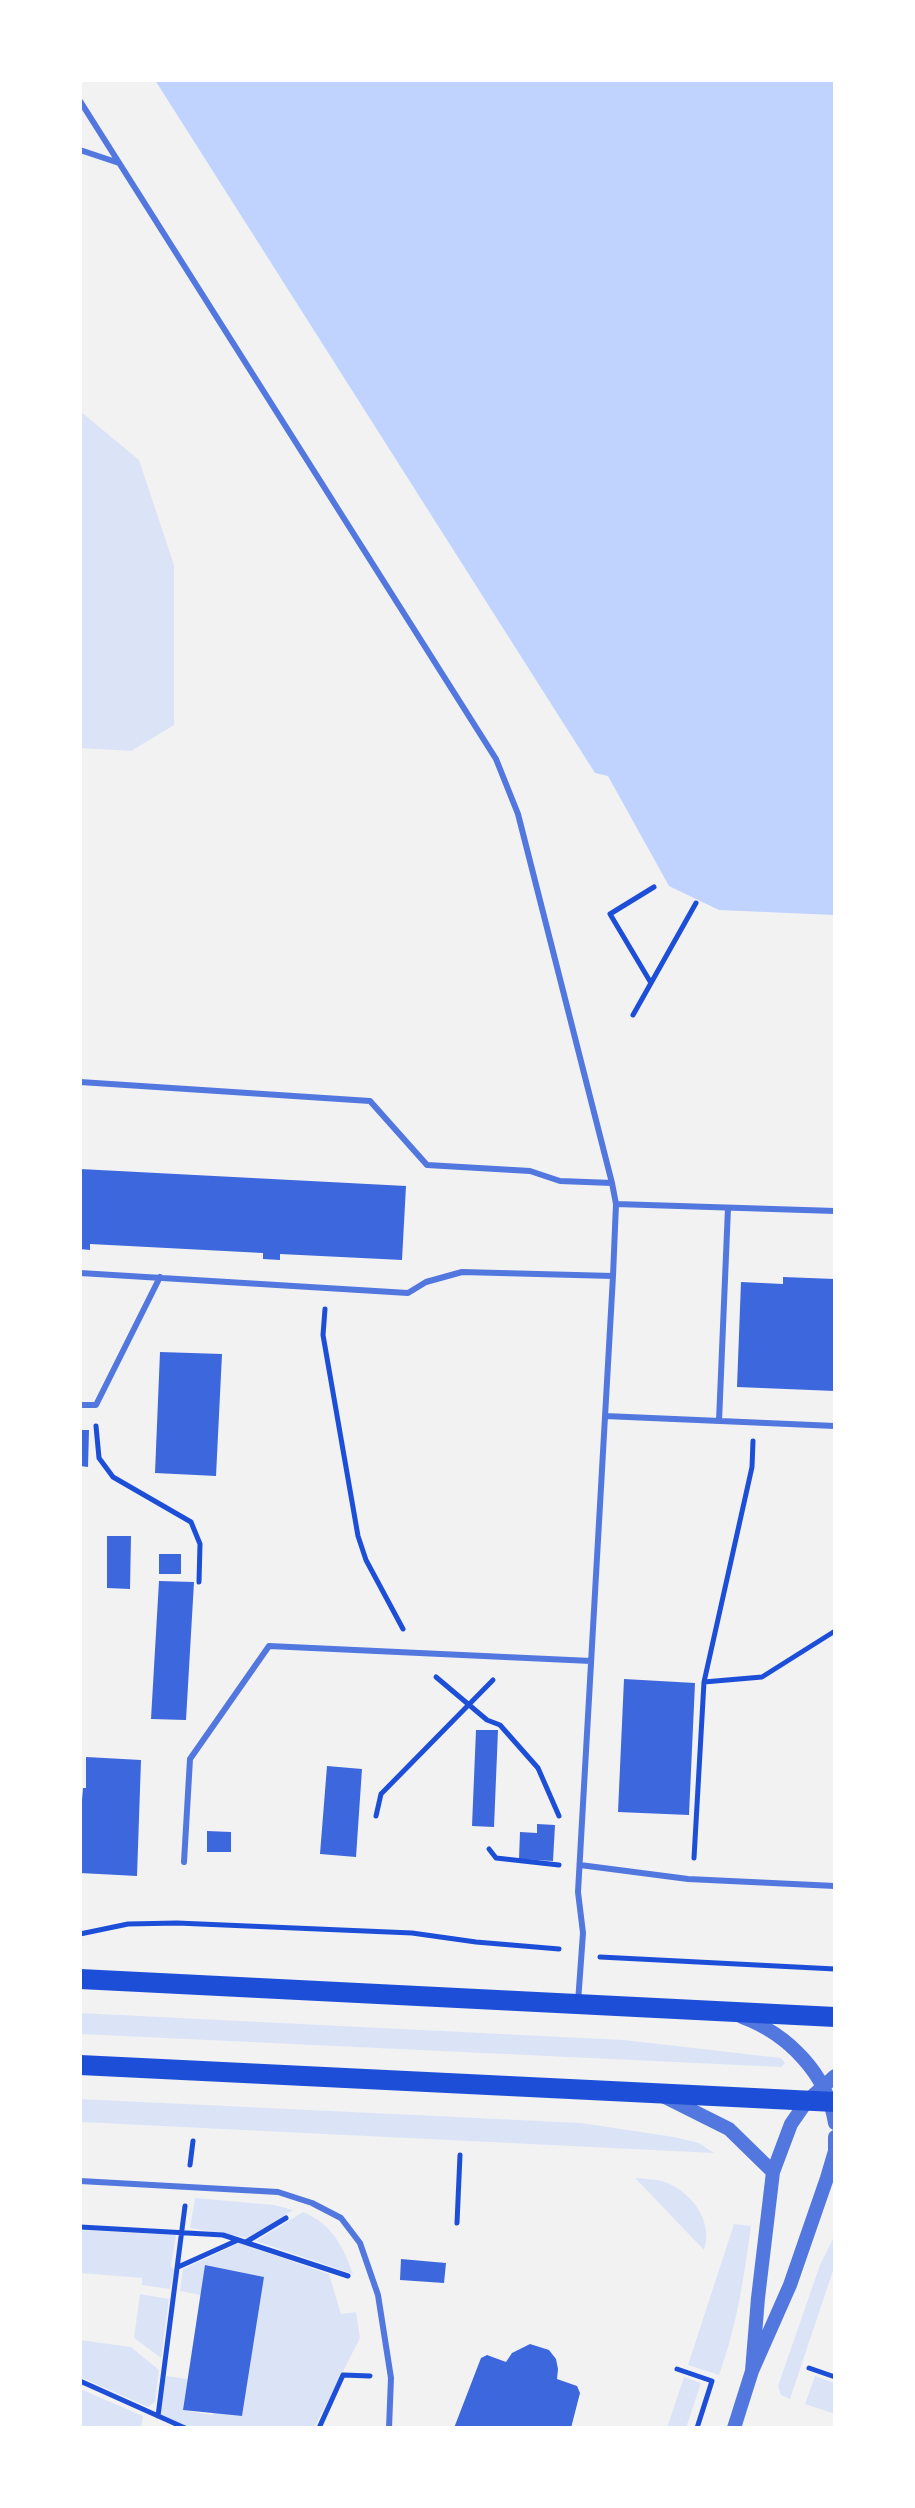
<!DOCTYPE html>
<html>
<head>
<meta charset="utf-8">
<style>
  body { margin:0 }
  #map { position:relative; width:915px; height:2508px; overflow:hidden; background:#f2f2f2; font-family:"Roboto Condensed",sans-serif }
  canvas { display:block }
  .frame { position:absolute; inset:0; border:82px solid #fff; pointer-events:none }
</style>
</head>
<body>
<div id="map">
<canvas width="915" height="2508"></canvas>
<div class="frame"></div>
</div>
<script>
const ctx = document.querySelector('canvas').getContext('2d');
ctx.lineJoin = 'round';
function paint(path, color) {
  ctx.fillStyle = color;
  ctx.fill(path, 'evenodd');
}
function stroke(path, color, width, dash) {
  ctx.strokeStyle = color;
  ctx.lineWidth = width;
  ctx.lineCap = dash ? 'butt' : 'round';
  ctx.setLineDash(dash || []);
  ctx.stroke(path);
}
paint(new Path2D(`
  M80 411 139 460 174 565V725L131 751 80 748Z
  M80 2013 624 2040 781 2058 785 2063 781 2067 80 2034Z
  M80 2099 581 2123 674 2137 699 2143 714 2153 80 2122Z
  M635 2178C644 2179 654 2179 661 2181 691 2189 714 2222 704 2250Z
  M195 2198 274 2205 293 2210 248 2238 190 2228Z
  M303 2212C333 2225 342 2245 353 2274L256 2241Z
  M734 2224 751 2226C744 2277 737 2326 719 2375L688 2365Z
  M80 2230 176 2235 171 2266 174 2270 170 2289 142 2285V2278L80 2273Z
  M834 2237 835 2265 790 2399 781 2395 778 2386 820 2265Z
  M239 2243 329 2274 341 2314 356 2312 360 2338 314 2428H191L160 2414 166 2376 188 2379 183 2410 212 2415 214 2412 242 2416 264 2277 206 2265 201 2295 180 2291 183 2269Z
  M140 2294 169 2299 161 2358 134 2338Z
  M80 2340 131 2347 159 2370 155 2402 148 2407 80 2377Z
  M815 2376 835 2383V2414L805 2404Z
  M684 2377 701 2383 686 2428H667Z
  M80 2389 143 2416 141 2428H80Z`), '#dbe4f7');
paint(new Path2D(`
  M155 80H835V915L719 910 669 886 608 776 595 773Z`), '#bfd3fe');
paint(new Path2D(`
  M80 1169 406 1186 402 1260 280 1254V1260L263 1259V1253L90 1244V1250L80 1249Z
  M783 1277 835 1279V1391L737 1387 741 1282 783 1284Z
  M160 1352 222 1354 216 1476 155 1473Z
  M80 1430H89L88 1467 80 1466Z
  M107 1536H131L130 1589 107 1588Z
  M159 1554H181V1574H159Z
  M159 1581 194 1582 186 1720 151 1719Z
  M624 1679 695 1683 689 1815 618 1812Z
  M476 1730H498L494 1827 472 1826Z
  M86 1757 141 1760 137 1876 80 1873V1800H82L83 1788H86Z
  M327 1766 362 1769 356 1857 320 1854Z
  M537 1824 555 1825 553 1861 519 1859 520 1832 537 1833Z
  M207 1831 231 1832V1852H207Z
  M401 2259 446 2263 444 2283 400 2280Z
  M205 2265 264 2277 242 2416 183 2410Z
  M530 2344 549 2350 556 2359 558 2369 557 2379 577 2386 580 2393 571 2428H454L481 2358 487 2355 506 2362 512 2353Z`), '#3d67dc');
stroke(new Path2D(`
  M651 983 610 914 654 887
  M633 1015 696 903
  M325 1309 323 1335 358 1536 366 1560 403 1629
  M96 1426 99 1458 113 1477 191 1522 200 1544 199 1582
  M436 1677 487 1720 500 1725 538 1768 559 1816
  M704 1682 762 1677 835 1631
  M376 1816 381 1794 493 1680
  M489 1849 496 1858 559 1865
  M694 1858 704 1682 752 1467 753 1441
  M80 1934 128 1924 177 1923 412 1933 476 1942 559 1949
  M600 1957 835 1969
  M190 2165 193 2141
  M457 2223 460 2155
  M80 2227 223 2235 348 2276
  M246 2242 286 2218
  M178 2267 238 2240
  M809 2368 835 2377
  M677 2369 712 2381 697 2428
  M80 2381 185 2428
  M158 2416 185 2206
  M319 2428 343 2375 370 2376`), '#1d4ed8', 5);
stroke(new Path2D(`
  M80 101 496 759 518 814 612 1183
  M80 150 119 163
  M80 1082 370 1101 427 1165 530 1171 560 1181 612 1183 616 1204 613 1276 578 1892 583 1933 578 2002
  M616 1204 835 1211
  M80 1273 408 1293 426 1282 462 1272 613 1276
  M80 1405H96L160 1277
  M605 1416 835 1426
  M719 1421 728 1208
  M184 1862 190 1759 269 1646 591 1661
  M580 1865 688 1879 835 1886
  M80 2181 278 2192 312 2203 341 2218 360 2243 378 2295 391 2378 389 2428`), '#5277de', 6);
stroke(new Path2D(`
  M742 2017C788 2034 827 2074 835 2123
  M665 2097 729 2129 773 2172
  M752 2371 758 2298 773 2172 791 2124 807 2101 835 2076
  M734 2428 752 2371 790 2285 827 2178 835 2151V2137`), '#5277de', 14);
stroke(new Path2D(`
  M80 1979 835 2017
  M80 2065 835 2102`), '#1d4ed8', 20);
</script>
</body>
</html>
